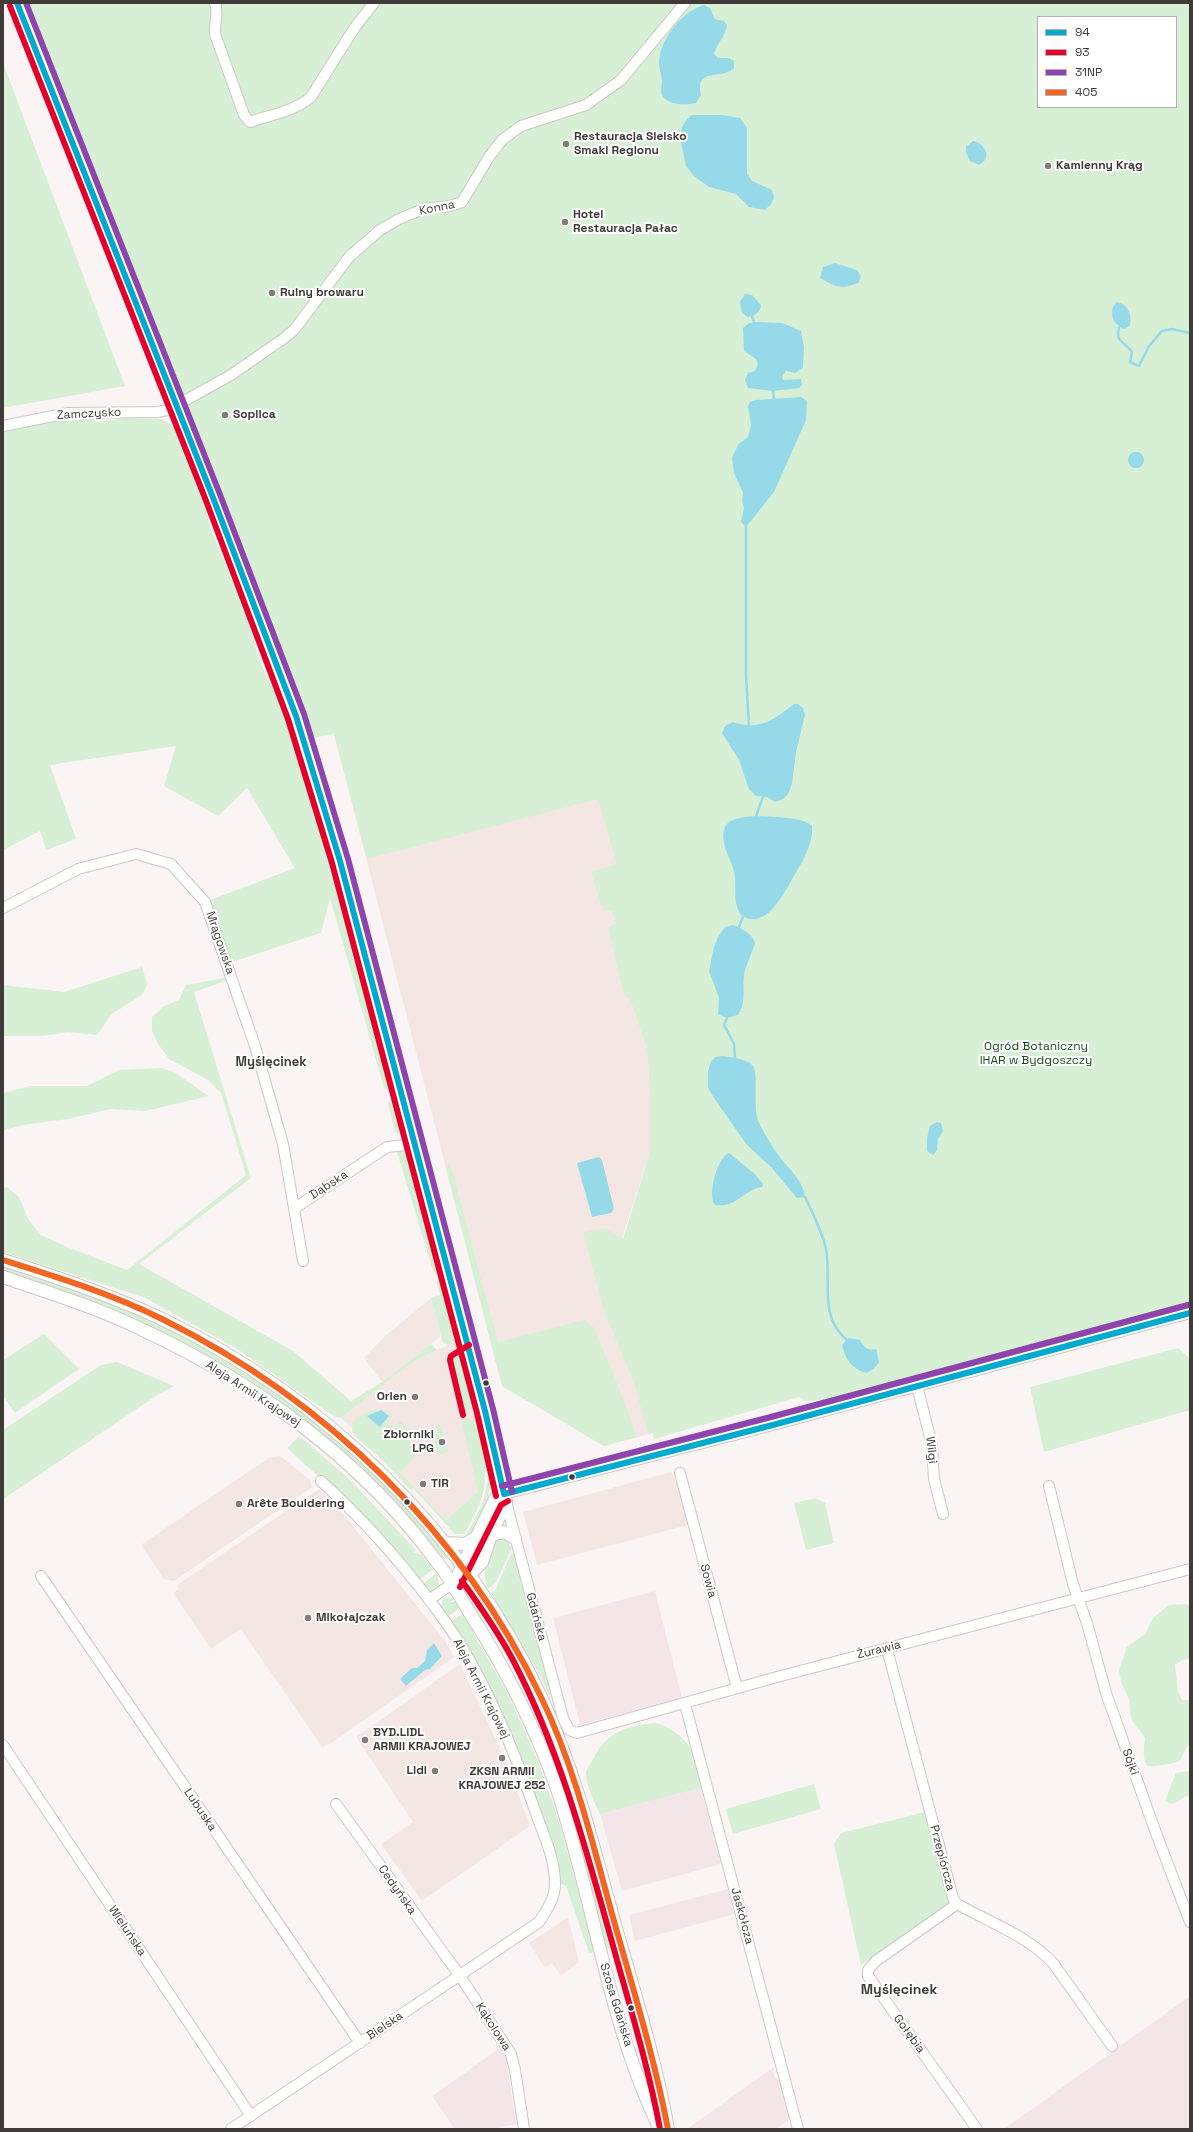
<!DOCTYPE html>
<html>
<head>
<meta charset="utf-8">
<style>
  body { margin:0 }
  #map { position:relative; width:1193px; height:2132px; overflow:hidden; background:#faf5f4; font-family:"Space Grotesk",sans-serif }
  canvas { display:block }
  .frame { position:absolute; inset:0; border:4px solid #403a38; pointer-events:none }
  .legend { position:absolute; left:1037px; top:16px; width:140px; height:92px; box-sizing:border-box; background:#fff; border:1px solid #b3b0af; margin:0; padding:5px 7px; list-style:none; font-size:12px; color:#403a38 }
  .legend li { display:flex; align-items:center; gap:8px; height:20px }
  .legend b { width:20px; border:1px solid #b3b0af }
</style>
</head>
<body>
<div id="map">
<canvas width="1193" height="2132"></canvas>
<div class="frame"></div>
<ul class="legend">
<li><b style="height:5px;background:#00a9ce"></b>94</li>
<li><b style="height:5px;background:#e4002b"></b>93</li>
<li><b style="height:5px;background:#8e44ad"></b>31NP</li>
<li><b style="height:5px;background:#f26522"></b>405</li>
</ul>
</div>
<script>
const ctx = document.querySelector('canvas').getContext('2d');
ctx.lineJoin = 'round';
function paint(path, color) {
  ctx.fillStyle = color;
  ctx.fill(path, 'evenodd');
}
function stroke(path, color, width, dash) {
  ctx.strokeStyle = color;
  ctx.lineWidth = width;
  ctx.lineCap = dash ? 'butt' : 'round';
  ctx.setLineDash(dash || []);
  ctx.stroke(path);
}
function label(font, color, halo, rows, align = 'center') {
  ctx.font = font + ' "Space Grotesk",sans-serif';
  ctx.lineWidth = 4;
  ctx.setLineDash([]);
  ctx.textBaseline = 'middle';
  ctx.strokeStyle = halo;
  ctx.fillStyle = color;
  for (const [text, x, y, turn = 0] of rows) {
    ctx.save();
    ctx.translate(x, y);
    ctx.rotate((+turn || 0) * Math.PI / 180);
    ctx.textAlign = isNaN(turn) ? turn : align;
    if (halo) ctx.strokeText(text, 0, 0);
    ctx.fillText(text, 0, 0);
    ctx.restore();
  }
}
paint(new Path2D(`
  M594 559 630 998 647 1049 650 1092V1152L614 1263 653 1433 604 1446 502 1386 334 734Z
  M431 1298 441 1336 382 1382 364 1358 384 1337Z
  M459 1339 476 1421 478 1491 446 1520 400 1472 341 1418 410 1364Z
  M280 1456 310 1480 312 1487 174 1581 164 1579 141 1545 270 1457Z
  M671 1472 678 1484 688 1525 537 1565 523 1512Z
  M319 1489 345 1516 445 1641 454 1657 330 1744 322 1747 241 1629 211 1649 173 1593 179 1589 177 1585Z
  M460 1664 505 1759 530 1826 422 1901 381 1844 413 1822 356 1737Z
  M568 1917 579 1962 561 1976 552 1963 545 1968 529 1943Z`), '#f4e7e3');
paint(new Path2D(`
  M655 1591 682 1698 580 1725 553 1618Z
  M701 1788 721 1864 622 1891 600 1814Z
  M728 1889 735 1914 635 1941 629 1915Z
  M1190 1996V2129H1004Z
  M500 2048 506 2059 516 2124 491 2129H455L432 2096Z
  M775 2066 773 2071 774 2076 779 2080 790 2119 776 2129H687Z`), '#f4e6e8');
paint(new Path2D(`
  M27 3H1190V1304L1048 1344 825 1400 807 1401 799 1397 654 1439 653 1433 648 1434 634 1382 604 1311 583 1232 606 1228 623 1239 650 1152V1092L647 1049 630 999 624 995 608 927 616 924 612 910 603 911 591 872 617 864 598 799 367 859 334 734 312 738 119 233ZM1038 17H1176V107H1038Z
  M3 63 125 386 3 408Z
  M93 418 98 422 125 418 162 419 175 428 184 443 196 472 211 530 246 611 259 660 288 719 337 871 392 1085 390 1091 384 1088 330 898 321 933 232 962 237 977 194 992 251 1178 139 1264 293 1351 351 1401 382 1382 431 1344 437 1350 410 1364 341 1418 335 1417 234 1347 143 1297 3 1252V1188L7 1187 19 1197 28 1219 41 1235 67 1247 127 1270 246 1175 221 1093 208 1080 169 1059 158 1044 152 1031V1017L164 1006 179 1000 186 985 224 978 205 902 295 868 247 788 218 816 164 786 176 746 50 765 76 839 46 850 40 831 3 850V431L26 424Z
  M142 967 147 984 143 994 112 1014 97 1035 68 1032 44 1036H3V985L64 992Z
  M161 1068 174 1072 209 1096 146 1111 110 1109 68 1119 29 1124 3 1130V1093L31 1086H87L119 1070Z
  M392 1099H395L403 1128 402 1134 395 1132 388 1103Z
  M396 1149 407 1153 411 1160 439 1264 438 1272 434 1274Z
  M450 1163 498 1342 584 1320 594 1328 617 1383 637 1437 604 1446 502 1386 446 1168Z
  M3 1266C63 1285 122 1305 178 1333 284 1385 375 1465 449 1557L445 1560 411 1519 357 1463 318 1430 274 1399 226 1368 3 1272Z
  M436 1281C439 1283 443 1284 444 1286 451 1296 458 1330 454 1341L448 1345 443 1343 431 1298 440 1295Z
  M44 1334 79 1369 15 1413 3 1396V1360Z
  M1178 1348 1190 1359V1410L1044 1452 1030 1387Z
  M455 1351 462 1353 463 1357 475 1408 467 1410 462 1406 463 1400 454 1363H449L446 1359 450 1353Z
  M117 1362 174 1386 159 1394 3 1499V1430L101 1365Z
  M376 1409 387 1411 393 1415 387 1422 394 1428 400 1421 410 1429 414 1438 409 1441 411 1445 415 1443V1445L409 1449 411 1452 416 1450 414 1458 400 1472 446 1520 478 1491 462 1424 467 1418 477 1421 481 1429 491 1470 485 1472C487 1493 475 1516 464 1534H455L413 1488 411 1490C395 1474 381 1458 364 1444 360 1440 353 1436 352 1430 350 1418 367 1411 376 1409ZM381 1410 389 1417 380 1426 368 1416Z
  M439 1423 444 1435 438 1437 441 1447 447 1446 448 1451 438 1455 434 1439 429 1440 427 1435 429 1430 432 1433 438 1429 436 1425Z
  M299 1436 346 1476 416 1550 413 1553 421 1554 433 1569 419 1580 363 1517 287 1448Z
  M492 1475C489 1498 484 1524 465 1538L483 1502 488 1479Z
  M816 1498 825 1503 834 1543 806 1550 794 1503Z
  M500 1539 507 1540 512 1548 496 1582 488 1589C480 1571 489 1557 495 1540Z
  M514 1552 551 1693 550 1698 541 1677 491 1593 496 1589 510 1556Z
  M437 1573 439 1585 437 1589 429 1593 421 1585Z
  M448 1597 455 1599 450 1602H457L461 1607 446 1618 441 1607 443 1599Z
  M479 1602C512 1652 542 1706 562 1763 583 1823 599 1885 615 1947L607 1949 561 1774 544 1731 512 1665 490 1626 473 1606Z
  M1185 1604 1190 1606V1659L1182 1660 1175 1665 1178 1691 1182 1700H1190V1745L1186 1748 1180 1761C1174 1764 1155 1766 1147 1766 1142 1757 1144 1748 1145 1738L1131 1719 1129 1699 1121 1682 1119 1670 1127 1647 1144 1635 1154 1617 1169 1605Z
  M465 1612 475 1636 509 1696 538 1761 559 1821 595 1952 589 1953 566 1886 559 1883 553 1851 450 1622Z
  M657 1723C669 1727 686 1738 691 1750 697 1761 698 1776 701 1788L600 1814C594 1801 586 1787 586 1773 586 1769 591 1763 593 1759 607 1732 627 1725 657 1723Z
  M1190 1771V1797L1186 1796C1178 1801 1173 1807 1165 1801L1176 1773Z
  M814 1784 821 1809 733 1834 726 1809Z
  M925 1812 949 1903 861 1965 834 1844 841 1833Z`), '#d7efd5');
paint(new Path2D(`
  M704 5 710 8 715 19 724 21 727 25C726 35 717 43 714 54L718 58H729L734 61V68C720 81 695 66 701 95L696 103C686 105 668 106 662 95 660 91 662 85 662 80 661 74 659 68 659 62 660 39 682 11 704 5Z
  M692 115H722L740 118 747 128V173L752 181 772 190 774 197 771 204 765 210 749 207 736 194 709 187 694 176 686 166 680 138 682 127 687 119Z
  M973 141C985 143 993 158 979 165L970 161 966 153V147Z
  M835 263 857 270 861 276 858 283C840 290 836 287 820 278L823 267Z
  M745 294 752 295 761 305C760 313 755 315 748 317L742 313 740 302Z
  M1117 302C1128 304 1132 315 1130 325L1125 329C1113 327 1107 310 1117 302Z
  M757 322 782 323 801 331 804 347 803 368 795 373 786 371 782 376 783 380 801 379 802 385 799 388 773 391 748 388 745 380 748 373 755 371 758 364 756 359 744 351 743 328 749 323Z
  M801 397 807 401 806 420 774 492 746 527 741 522 744 508 742 501 743 493 734 473 732 458 738 445 748 437 751 425 748 407 750 402 756 400Z
  M1128 460a8 8 0 1 1 16 0a8 8 0 1 1-16 0Z
  M794 704H798L803 708 805 715 796 752 792 784 788 794 783 799 775 802 767 797 756 796 749 789 739 760 722 733 725 726 733 722C760 731 773 720 794 704Z
  M756 816C770 817 802 816 812 826 814 846 798 868 789 885 780 899 767 925 746 918 742 916 740 914 738 910 733 898 737 883 734 871 730 856 719 842 725 827 730 817 746 817 756 816Z
  M733 925C741 928 753 934 755 943 752 952 748 961 745 970 741 986 748 1001 738 1015L727 1018 718 1014 719 998 709 971 714 947 718 937 725 927Z
  M722 1056C731 1057 748 1059 753 1066 759 1074 752 1108 759 1123 764 1133 770 1143 776 1152 786 1167 803 1179 805 1197L797 1198 771 1167 747 1145 714 1098 708 1088V1072L711 1061 716 1057Z
  M937 1122 941 1123 943 1131 938 1139 937 1150 933 1155 927 1151V1138L930 1126Z
  M729 1153 755 1174 763 1184 762 1187C743 1190 737 1208 715 1205 707 1195 717 1158 729 1153Z
  M599 1157 602 1160 614 1209 611 1213 592 1217 577 1163Z
  M849 1338 860 1340C864 1347 867 1351 876 1349L879 1362 874 1369 866 1373C852 1369 845 1359 842 1345Z
  M381 1410 389 1416 380 1427 367 1416Z
  M434 1643 442 1656 430 1669 425 1670 406 1686 400 1679 412 1668H417L425 1661 427 1650Z`), '#96daea');
stroke(new Path2D(`
  M752 316 754 322
  M1119 328C1115 342 1125 342 1132 352L1130 362 1139 366 1149 346 1162 331 1172 329 1190 333
  M773 391 774 399
  M746 527V676L749 726
  M756 816 763 797
  M739 927 743 917
  M727 1018 724 1025 734 1044 735 1059
  M805 1197C813 1214 822 1231 826 1249 832 1281 818 1316 847 1340`), '#96daea', 2.5);
const minor = new Path2D(`
  M215 3C219 14 214 23 215 34L244 115 250 122C270 115 295 111 311 97L355 27 374 3
  M3 426 68 413 157 412 168 410 231 375 283 339 294 330 349 257 380 230 399 219 423 209 450 206 462 202 489 157 502 140 521 126 586 105 621 80 685 3
  M3 908 78 869 136 854 171 864 205 902 255 1046 283 1144 303 1261
  M295 1208 387 1147 414 1144
  M917 1386 932 1445 934 1479 943 1514
  M680 1473 737 1688
  M1049 1486 1073 1584 1087 1623 1106 1693 1156 1833 1190 1922
  M504 1494 769 1426 1190 1313
  M506 1502 563 1718 569 1730 577 1733 777 1677 1190 1569
  M41 1576 360 2043
  M429 1600 453 1583
  M887 1649 953 1898 957 1904C989 1922 1028 1936 1053 1963L1112 2046
  M685 1704 798 2129
  M3 1745 251 2116
  M336 1804 460 1976 511 2054 515 2070 524 2129
  M957 1904 876 1961 868 1970V1976L977 2129
  M231 2129 539 1922C547 1910 555 1898 555 1884 555 1861 546 1840 538 1819 517 1758 486 1680 449 1627 412 1574 369 1525 321 1481`);
const major = new Path2D(`
  M17 3 267 637 296 716 331 828 485 1411 506 1502 491 1535 482 1562 469 1576 453 1583
  M3 1260C57 1277 111 1295 162 1319 323 1396 466 1534 541 1697 573 1766 592 1840 612 1914 632 1985 655 2056 668 2129
  M3 1277C50 1293 98 1308 143 1330 256 1383 362 1460 437 1562 449 1577 458 1593 468 1610 504 1666 535 1726 557 1789 594 1902 608 2022 660 2129
  M491 1535 504 1532 515 1538
  M444 1543 466 1544 478 1536
  M459 1573 495 1499 504 1494`);
stroke(minor, '#cdc8c7', 12);
stroke(major, '#cdc8c7', 14);
stroke(minor, '#fefefd', 10);
stroke(major, '#fefefd', 12);
stroke(new Path2D(`
  M17 3 212 495 296 716 340 861 485 1411 504 1494
  M504 1494 769 1426 1190 1313`), '#00a9ce', 6);
stroke(new Path2D(`
  M10 6 205 498 288 719 332 863 477 1413 496 1496
  M463 1415 450 1360 451 1356 469 1345
  M462 1581C480 1606 498 1632 513 1660 559 1749 585 1845 612 1942 629 2004 648 2065 660 2129
  M460 1587 501 1505 508 1501`), '#e4002b', 6);
stroke(new Path2D(`
  M26 3 219 492 304 714 348 859 493 1409 512 1492
  M502 1486 767 1418 1188 1305`), '#8e44ad', 6);
stroke(new Path2D(`
  M3 1260C57 1277 112 1294 162 1319 326 1400 462 1532 541 1697 574 1765 592 1841 612 1914 632 1985 654 2056 668 2129`), '#f26522', 6);
for (const [x, y, r, color] of [
  [566,144,4,"#817b7a"],
  [1048,166,4,"#817b7a"],
  [565,222,4,"#817b7a"],
  [272,293,4,"#817b7a"],
  [225,415,4,"#817b7a"],
  [486,1383,3.5,"#403a38"],
  [415,1397,4,"#817b7a"],
  [442,1442,4,"#817b7a"],
  [572,1477,3.5,"#403a38"],
  [423,1484,4,"#817b7a"],
  [407,1502,3.5,"#403a38"],
  [239,1504,4,"#817b7a"],
  [308,1618,4,"#817b7a"],
  [365,1740,4,"#817b7a"],
  [502,1758,4,"#817b7a"],
  [435,1771,4,"#817b7a"],
  [631,2008,3.5,"#403a38"]
]) {
  const dot = new Path2D();
  dot.arc(x, y, r, 0, 2 * Math.PI);
  ctx.fillStyle = color;
  ctx.fill(dot);
  stroke(dot, '#fff', 1.5);
}
label('bold 12px', '#403a38', '#fff', [
  ["Restauracja Sielsko",574,137],
  ["Smaki Regionu",574,151],
  ["Kamienny Krąg",1056,166],
  ["Hotel",573,215],
  ["Restauracja Pałac",573,229],
  ["Ruiny browaru",280,293],
  ["Soplica",233,415],
  ["Orlen",407,1397,"right"],
  ["Zbiorniki",434,1435,"right"],
  ["LPG",434,1449,"right"],
  ["TIR",431,1484],
  ["Arête Bouldering",247,1504],
  ["Mikołajczak",316,1618],
  ["BYD.LIDL",373,1733],
  ["ARMII KRAJOWEJ",373,1747],
  ["Lidl",427,1771,"right"],
  ["ZKSN ARMII",502,1772,"center"],
  ["KRAJOWEJ 252",502,1786,"center"]
], 'left');
label('12px', '#403a38', '#fff', [
  ["Konna",437,208,-11],
  ["Zamczysko",89,414,-3],
  ["Mrągowska",220,943,71],
  ["Dąbska",329,1185,-33],
  ["Aleja Armii Krajowej",253,1394,33],
  ["Wilgi",931,1450,83],
  ["Sowia",708,1581,75],
  ["Gdańska",536,1617,75],
  ["Żurawia",879,1650,-14],
  ["Aleja Armii Krajowej",481,1689,63],
  ["Sójki",1130,1762,71],
  ["Lubuska",200,1810,56],
  ["Przepiórcza",942,1858,75],
  ["Cedyńska",397,1890,55],
  ["Jaskółcza",742,1916,75],
  ["Wieluńska",127,1931,56],
  ["Szosa Gdańska",616,2005,73],
  ["Bielska",385,2026,-34],
  ["Kąkolowa",493,2027,57],
  ["Gołębia",909,2034,54]
]);
label('12px', '#144f1a', '#fff', [
  ["Ogród Botaniczny",1036,1047],
  ["IHAR w Bydgoszczy",1036,1061]
]);
label('bold 13px', '#403a38', '#fff', [
  ["Myślęcinek",271,1062]
]);
label('bold 14px', '#403a38', '#fff', [
  ["Myślęcinek",899,1990]
]);
</script>
</body>
</html>
